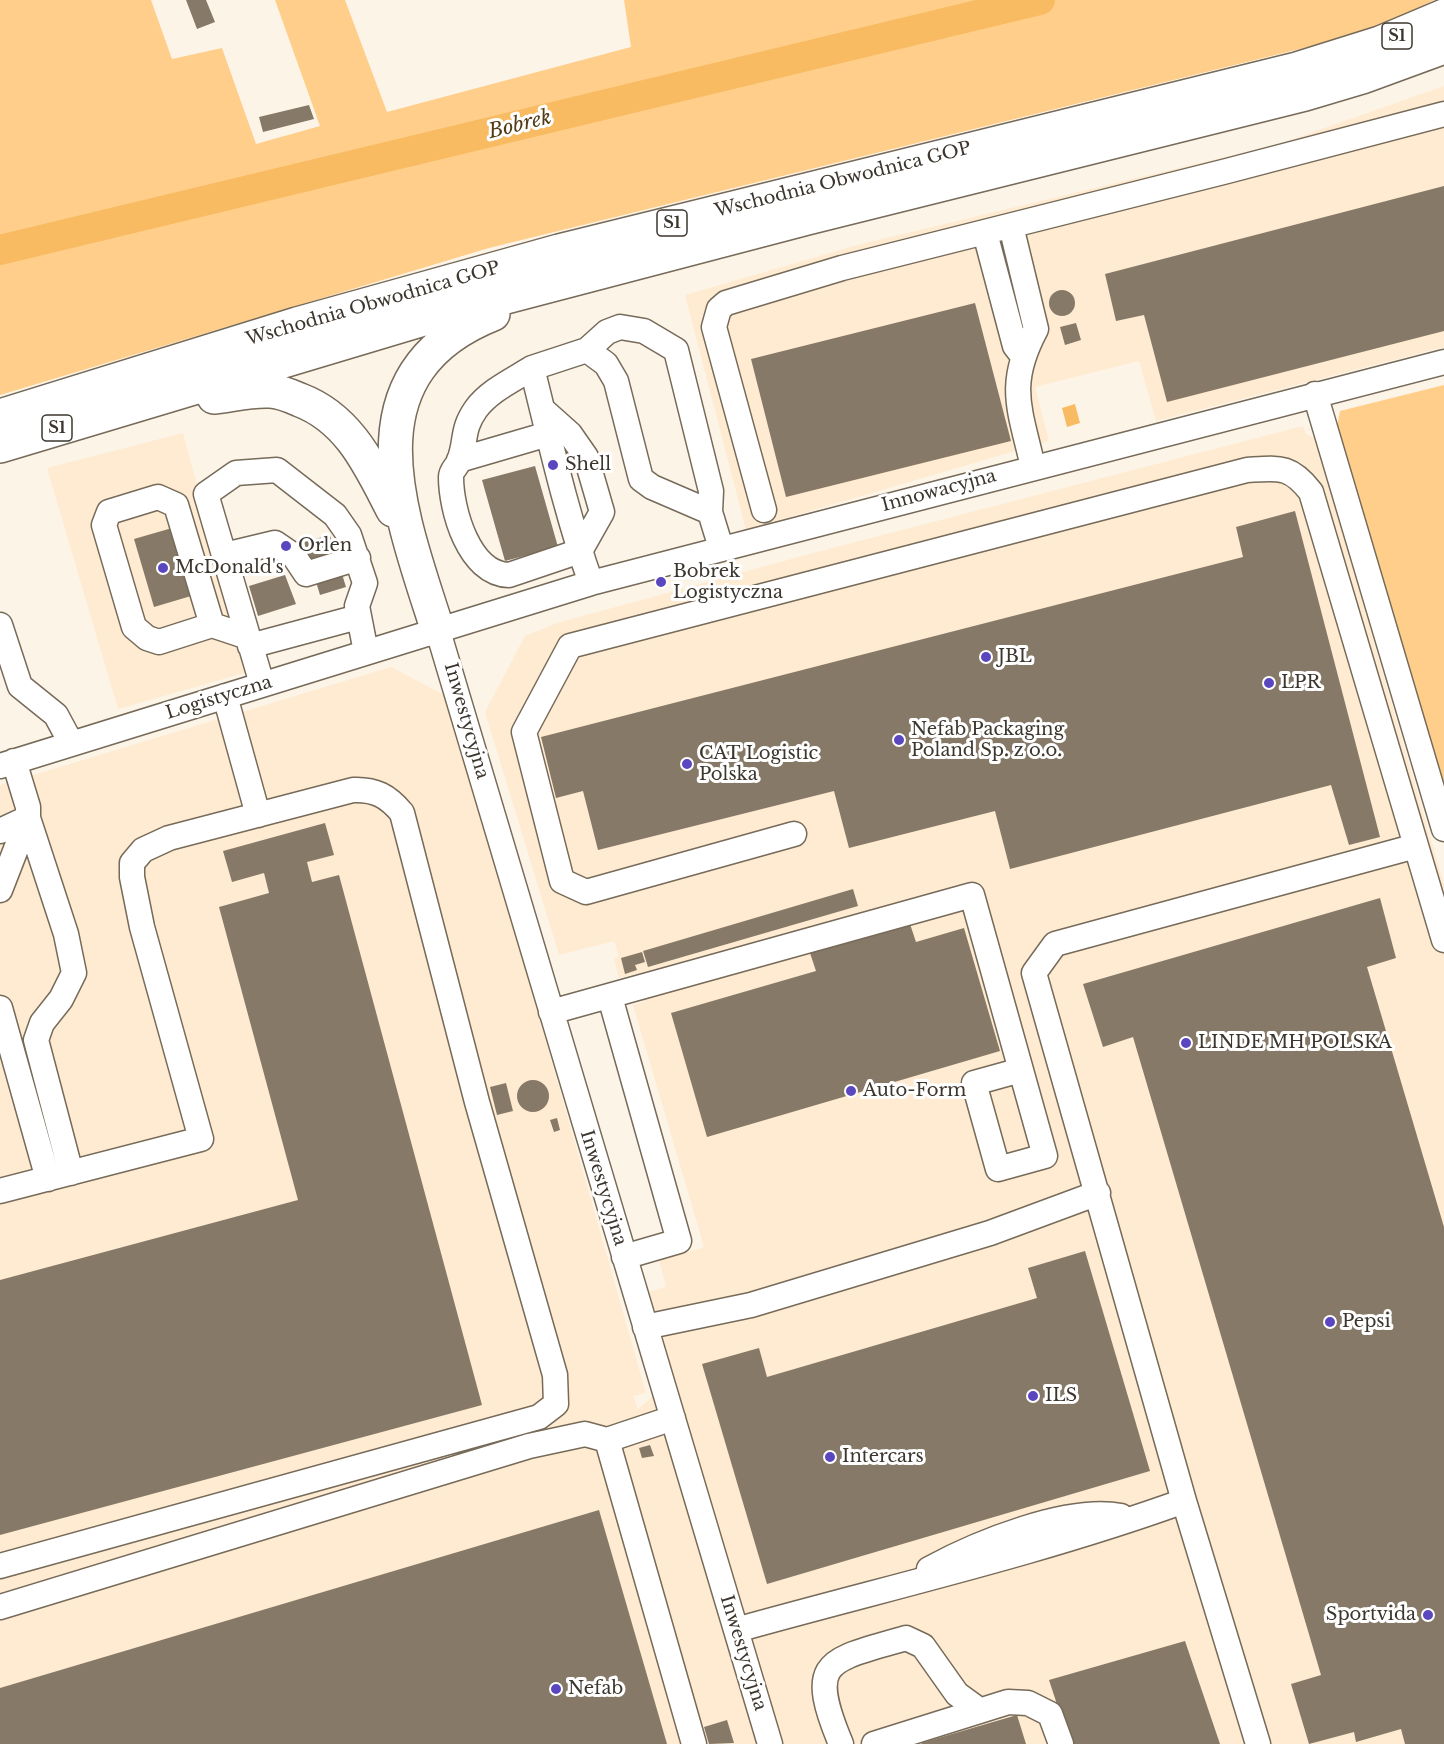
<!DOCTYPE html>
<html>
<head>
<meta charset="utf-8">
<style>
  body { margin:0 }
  canvas { display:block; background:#fdf4e8 }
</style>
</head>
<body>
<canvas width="1444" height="1744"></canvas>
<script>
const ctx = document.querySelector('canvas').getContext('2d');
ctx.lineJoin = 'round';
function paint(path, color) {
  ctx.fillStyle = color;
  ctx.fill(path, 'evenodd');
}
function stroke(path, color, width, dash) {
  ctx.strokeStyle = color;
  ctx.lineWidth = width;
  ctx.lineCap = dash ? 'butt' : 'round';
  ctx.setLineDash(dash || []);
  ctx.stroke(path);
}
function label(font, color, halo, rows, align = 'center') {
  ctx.font = font + ' "Libre Baskerville",serif';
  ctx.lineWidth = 6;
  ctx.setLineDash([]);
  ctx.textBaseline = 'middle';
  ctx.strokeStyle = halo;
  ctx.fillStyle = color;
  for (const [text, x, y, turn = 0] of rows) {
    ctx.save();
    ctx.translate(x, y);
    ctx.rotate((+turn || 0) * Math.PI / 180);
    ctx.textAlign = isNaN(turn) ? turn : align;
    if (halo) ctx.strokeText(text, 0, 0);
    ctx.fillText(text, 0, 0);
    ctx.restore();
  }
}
paint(new Path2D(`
  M1444 86V347L1156 421 1139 361 1035 387 1049 441 746 530 685 295 861 244 1279 144Z
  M1303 426 1306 434 1315 438 1444 885V1744H0V785L391 667 448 697 646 1393 633 1396 638 1409 655 1394 626 1298 666 1287 659 1260 704 1247 633 1005 643 1002 635 974 619 978 614 959 619 957 614 941 559 955 485 712 525 636 557 623 817 552Z
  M183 433 248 672 118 709 47 468Z`), '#feebd1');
paint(new Path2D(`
  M0 0H151L172 59 222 48 256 144 320 126 275 0H345L387 112 631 47 624 0H1434L1369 32 489 248 0 395Z
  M1444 385V789L1337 427 1340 411Z`), '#fece8a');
paint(new Path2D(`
  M1075 404 1080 423 1067 427 1062 408Z`), '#f8bb61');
stroke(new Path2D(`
  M0 250 1040 0`), '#f8bb61', 30);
paint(new Path2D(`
  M186 0H206L215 22 197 29Z
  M309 105 314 119 263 132 259 117Z
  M1444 186V331L1167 402 1144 315 1116 321 1105 274Z
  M1049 303a13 13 0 1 1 26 0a13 13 0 1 1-26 0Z
  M975 303 1011 441 786 497 751 359Z
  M1076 323 1081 340 1065 345 1060 327Z
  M535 466 558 547 505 561 482 480Z
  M1295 511 1380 837 1349 845 1331 785 1010 869 995 811 849 848 834 791 598 850 583 791 556 798 541 737 1243 557 1236 527Z
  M172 528 191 596 154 607 134 539Z
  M330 535 346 587 320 595 304 542Z
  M285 575 296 604 258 616 249 586Z
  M325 823 334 855 307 862 312 882 339 875 482 1405 0 1535V1280L298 1200 219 907 269 893 264 873 232 882 223 851Z
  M853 889 858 906 648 967 643 951Z
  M1380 898 1396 958 1367 967 1444 1227V1744H1405L1401 1729 1356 1742 1354 1732 1309 1744 1291 1684 1321 1675 1133 1037 1103 1047 1083 984Z
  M909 921 916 942 964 928 1000 1051 707 1137 671 1013 816 971 809 950Z
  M642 952 645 962 635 965 637 970 625 974 621 958Z
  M517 1096a16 16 0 1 1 32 0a16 16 0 1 1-32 0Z
  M506 1083 513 1111 497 1115 490 1087Z
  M557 1118 560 1130 554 1132 550 1120Z
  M1085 1251 1150 1471 767 1584 702 1364 759 1348 767 1377 1037 1298 1028 1268Z
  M650 1445 654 1456 642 1458 639 1448Z
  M599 1510 667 1744H0V1688Z
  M1185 1641 1220 1744H1070L1049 1680Z
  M1017 1715 1026 1744H922L921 1743Z
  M727 1720 734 1743 709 1744 704 1727Z`), '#867967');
const minor = new Path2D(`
  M1011 226 1036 329C1006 385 1020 409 1033 467
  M985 233 1015 346 1022 355
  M587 350 606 364 616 381 641 479 652 487 710 512
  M532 368 587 350 607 332 620 327 644 331 676 350 711 491 710 512 721 548
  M1315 394 1444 829
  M542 409 570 434 586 457 602 512 580 551 509 575C469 574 451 510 451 477 451 470 457 467 459 461 467 441 461 430 476 409 489 391 513 380 532 368 550 440 566 513 591 583
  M459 460 548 434
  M764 510 714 327 719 309 726 303 842 268 1227 171 1444 114
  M225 555 275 543 294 556 306 574 358 558
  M0 625 20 686 56 715 71 743
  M212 625 176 505 158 497 109 512 104 525 134 627 147 638 159 642 212 625 248 637
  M438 631 770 1744
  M250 646 358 617
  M262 684 206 494 236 473 277 470 335 515 349 535 365 583 357 606 366 652
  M225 696 258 815
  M14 761 28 807V818L66 934 74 973 61 999 42 1023 36 1040 71 1173
  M0 766 591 583 1444 362
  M0 831 28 818
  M794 834 586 892 562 881 524 732 570 646 1247 470C1279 468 1290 465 1311 492L1444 940
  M0 890 28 818
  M610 997 679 1241 624 1257
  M0 1008 48 1179
  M551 1012 972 895 1045 1156 998 1169 974 1083 1021 1070
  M0 1191 201 1139 142 927 132 877V863L143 850 169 838 353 790C375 789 388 796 402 813L477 1102 555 1375 556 1404 539 1417 0 1566
  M645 1327 751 1305 990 1233 1098 1193
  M673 1418 607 1440 694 1744
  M1184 1501 1034 973 1055 944 1416 846
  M929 1569C977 1543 1067 1506 1121 1516
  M0 1607 529 1446 585 1434 607 1440
  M736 1630C886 1588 1037 1554 1184 1501L1258 1744
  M841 1744C805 1658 829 1661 906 1638L923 1646 957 1694 979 1710
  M874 1744 1008 1702 1028 1703 1050 1714 1061 1744`);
const highway = new Path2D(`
  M214 397C232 395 252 390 269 391 279 391 291 396 300 400 350 419 370 466 393 510
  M0 416 297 324 559 251 1297 69 1380 43 1444 16
  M0 446 437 315 807 218 1305 94 1362 77 1444 47
  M438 631C401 515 343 374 493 314`);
stroke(minor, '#766a59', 27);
stroke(highway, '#766a59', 36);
stroke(minor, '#fff', 24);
stroke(highway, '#fff', 33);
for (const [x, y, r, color] of [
  [553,465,6,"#5a46be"],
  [286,546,6,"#5a46be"],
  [163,568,6,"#5a46be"],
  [661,582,6,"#5a46be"],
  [986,657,6,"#5a46be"],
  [1269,683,6,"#5a46be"],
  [899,740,6,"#5a46be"],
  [687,764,6,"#5a46be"],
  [1186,1043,6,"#5a46be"],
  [851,1091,6,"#5a46be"],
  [1330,1322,6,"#5a46be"],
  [1033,1396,6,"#5a46be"],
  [830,1457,6,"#5a46be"],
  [1428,1615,6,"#5a46be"],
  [556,1689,6,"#5a46be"]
]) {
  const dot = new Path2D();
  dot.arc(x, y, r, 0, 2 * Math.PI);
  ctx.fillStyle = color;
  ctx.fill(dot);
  stroke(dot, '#fff', 2);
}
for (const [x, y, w] of [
  [1397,36,30],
  [672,223,30],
  [57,428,30]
]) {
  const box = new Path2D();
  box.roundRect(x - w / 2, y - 13, w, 26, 4.5);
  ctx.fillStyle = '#fff';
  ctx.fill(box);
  stroke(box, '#3c362e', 1.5);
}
label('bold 16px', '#3c362e', null, [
  ["S1",1397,36],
  ["S1",672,223],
  ["S1",57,428]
]);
label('18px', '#3c362e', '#fff', [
  ["Wschodnia Obwodnica GOP",843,180,-14],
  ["Wschodnia Obwodnica GOP",373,304,-16],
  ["Innowacyjna",939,491,-15],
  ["Logistyczna",219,698,-17],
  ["Inwestycyjna",466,721,74],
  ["Inwestycyjna",603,1188,73],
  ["Inwestycyjna",743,1653,73]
]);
label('18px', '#3c362e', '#fff', [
  ["Shell",565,465],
  ["Orlen",298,546],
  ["McDonald's",175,568],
  ["Bobrek",673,572],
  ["Logistyczna",673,593],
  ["JBL",998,657],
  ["LPR",1281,683],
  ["Nefab Packaging",911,730],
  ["Poland Sp. z o.o.",911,751],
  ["CAT Logistic",699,754],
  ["Polska",699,775],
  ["LINDE MH POLSKA",1198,1043],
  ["Auto-Form",863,1091],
  ["Pepsi",1342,1322],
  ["ILS",1045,1396],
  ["Intercars",842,1457],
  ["Sportvida",1416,1615,"right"],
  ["Nefab",568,1689]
], 'left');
label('italic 20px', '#533b15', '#fff', [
  ["Bobrek",520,125,-14]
]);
</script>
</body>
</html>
